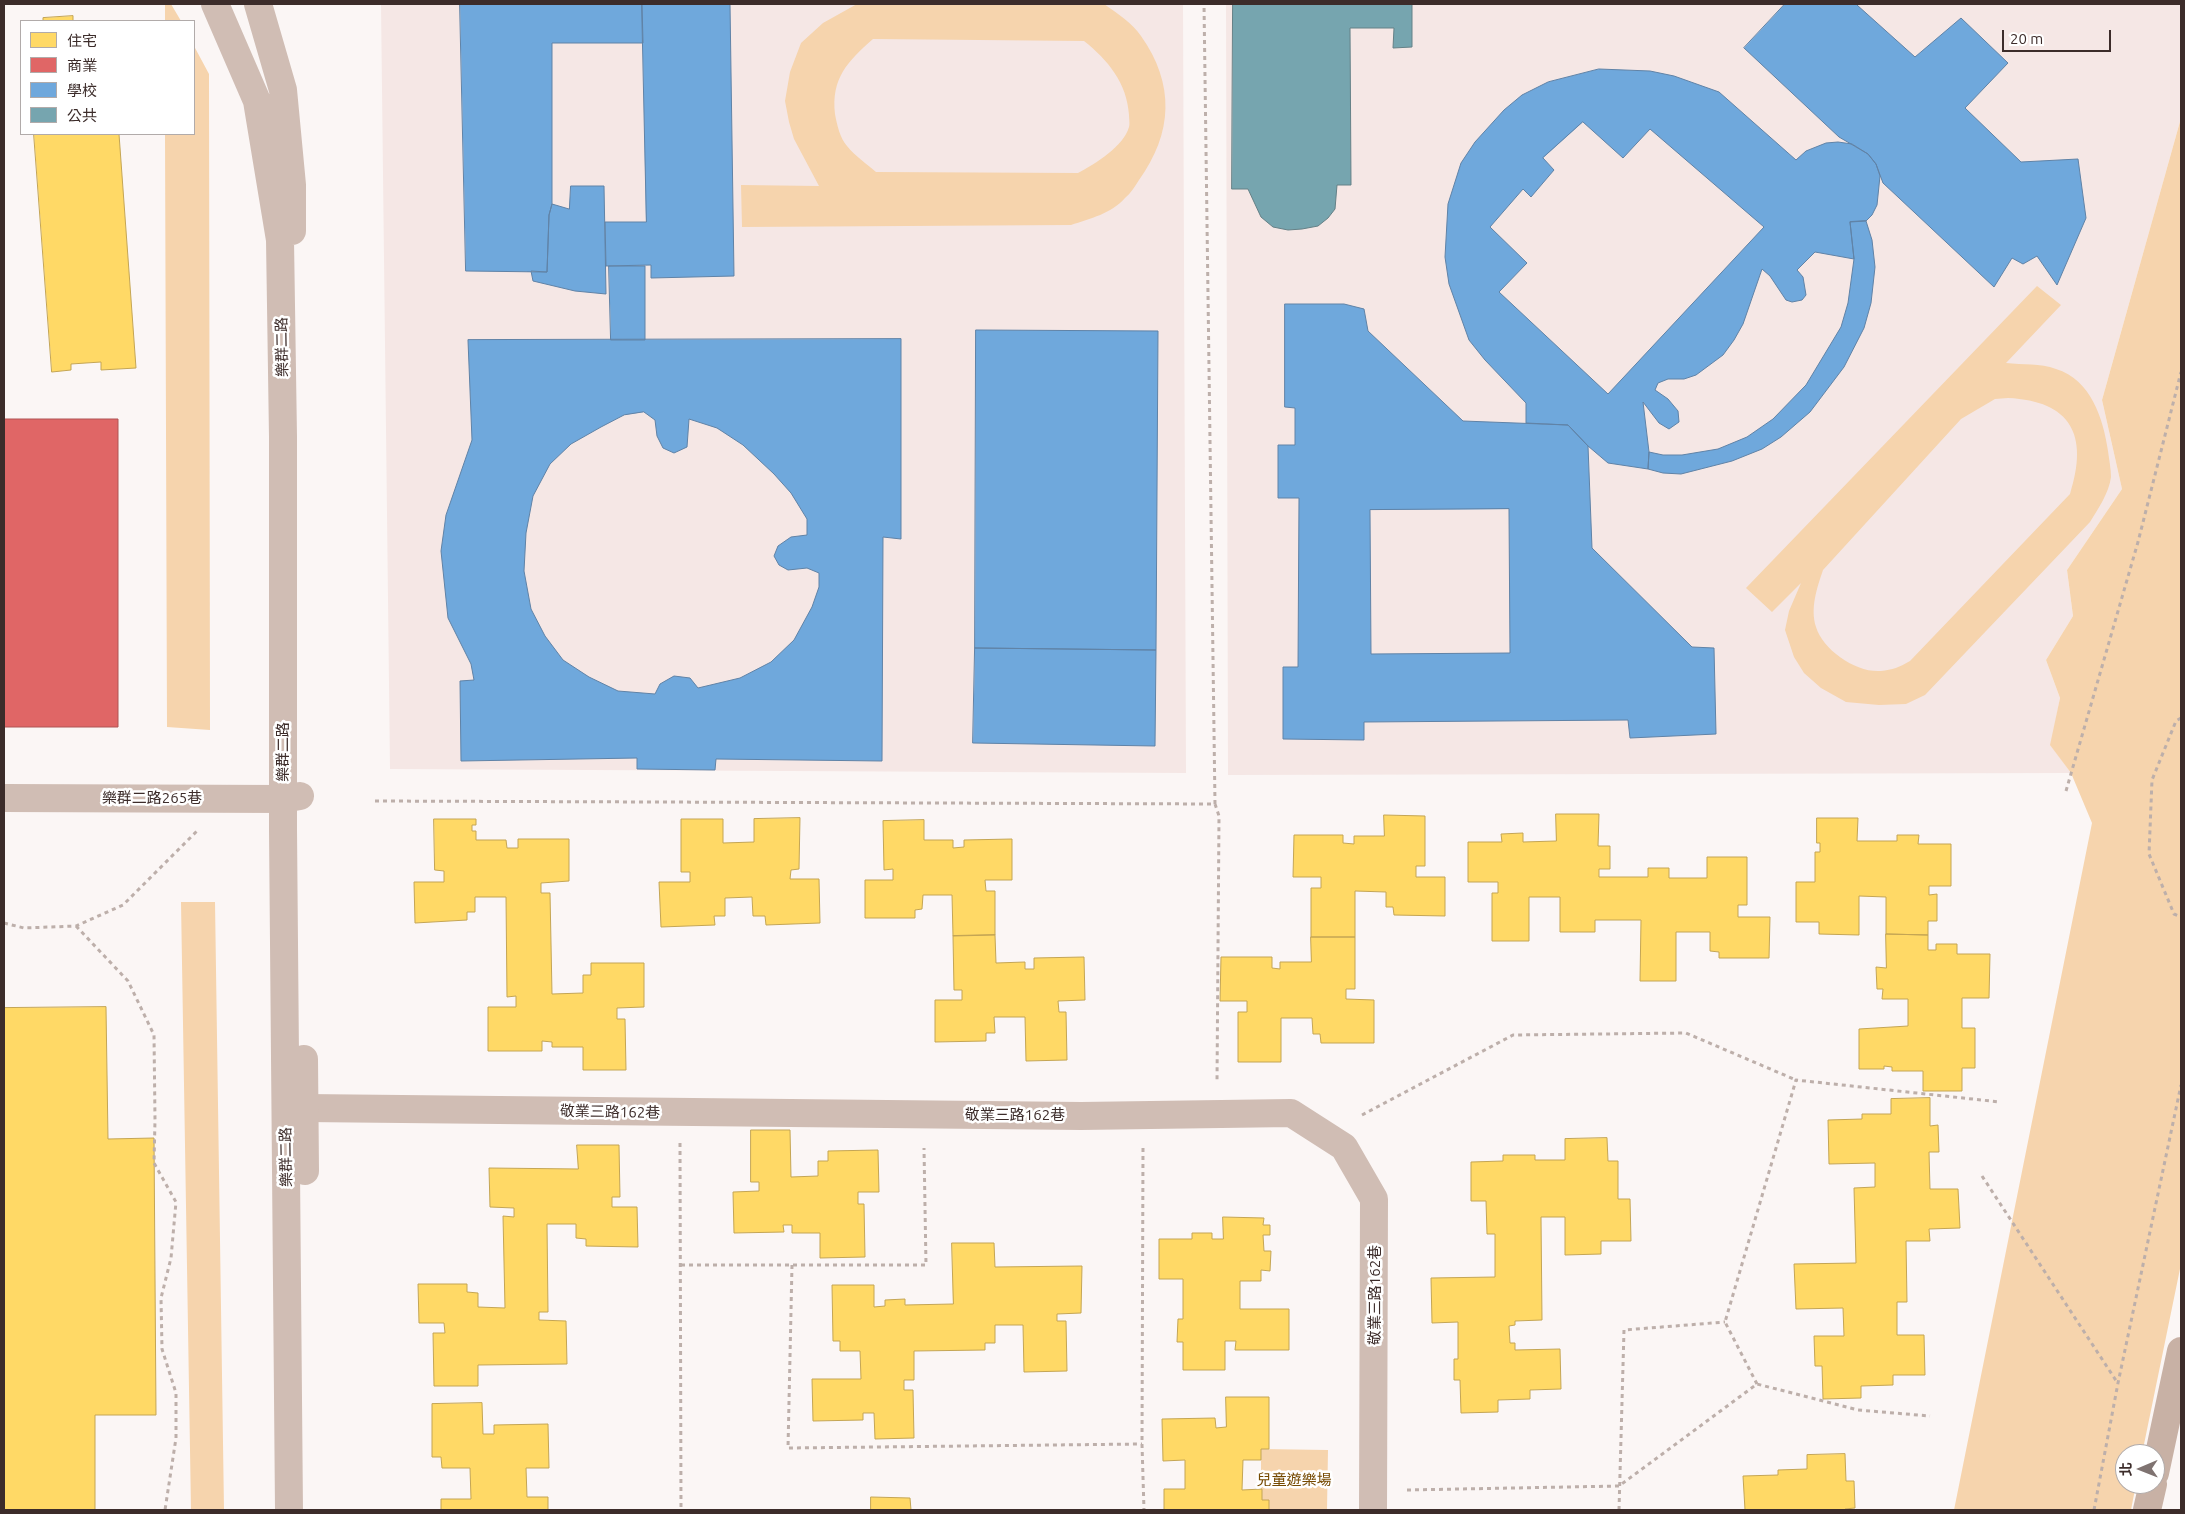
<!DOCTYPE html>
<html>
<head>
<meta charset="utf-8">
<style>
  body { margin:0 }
  #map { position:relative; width:2185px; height:1514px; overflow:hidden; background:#fbf6f5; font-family:Ubuntu,"Noto Sans TC",sans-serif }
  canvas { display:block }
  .frame { position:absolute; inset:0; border:5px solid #3c2c2a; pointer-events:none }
  .legend { position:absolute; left:20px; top:20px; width:175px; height:115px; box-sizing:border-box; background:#fff; border:1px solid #b1abaa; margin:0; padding:6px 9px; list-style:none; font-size:15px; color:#3c2c2a }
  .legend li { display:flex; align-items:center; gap:10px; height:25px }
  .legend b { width:25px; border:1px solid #b1abaa }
  .north { position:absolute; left:2115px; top:1444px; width:50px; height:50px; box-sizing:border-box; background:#fff; border:1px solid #b1abaa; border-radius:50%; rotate:269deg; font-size:14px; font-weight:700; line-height:20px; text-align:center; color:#3c2c2a }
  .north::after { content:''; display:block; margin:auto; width:18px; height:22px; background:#7f7371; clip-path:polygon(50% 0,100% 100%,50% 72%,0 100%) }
  .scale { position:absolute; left:2002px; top:30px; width:109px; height:22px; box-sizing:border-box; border:2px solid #3c2c2a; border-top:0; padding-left:6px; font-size:15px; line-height:18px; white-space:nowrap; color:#3c2c2a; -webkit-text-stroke:4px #fff; paint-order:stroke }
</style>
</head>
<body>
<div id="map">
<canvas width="2185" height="1514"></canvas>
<div class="frame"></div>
<ul class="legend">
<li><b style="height:14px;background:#ffd966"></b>住宅</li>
<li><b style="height:14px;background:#e06666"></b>商業</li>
<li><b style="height:14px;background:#6fa8dc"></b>學校</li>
<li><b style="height:14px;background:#76a5af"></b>公共</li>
</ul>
<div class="north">北</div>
<div class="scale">20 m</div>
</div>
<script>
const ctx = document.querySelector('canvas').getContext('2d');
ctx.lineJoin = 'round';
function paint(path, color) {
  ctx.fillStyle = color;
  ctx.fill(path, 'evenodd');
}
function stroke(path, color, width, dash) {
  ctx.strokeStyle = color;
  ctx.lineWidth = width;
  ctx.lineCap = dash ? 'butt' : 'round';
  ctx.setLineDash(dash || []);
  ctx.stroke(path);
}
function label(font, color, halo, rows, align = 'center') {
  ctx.font = font + ' Ubuntu,"Noto Sans TC",sans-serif';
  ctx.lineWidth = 5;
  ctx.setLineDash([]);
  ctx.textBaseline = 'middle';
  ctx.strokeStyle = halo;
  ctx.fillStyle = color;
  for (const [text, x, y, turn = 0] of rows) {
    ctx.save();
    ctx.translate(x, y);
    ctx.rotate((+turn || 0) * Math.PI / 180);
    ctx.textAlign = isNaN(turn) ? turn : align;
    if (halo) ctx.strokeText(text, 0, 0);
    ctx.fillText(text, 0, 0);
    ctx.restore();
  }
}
paint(new Path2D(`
  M381 4H1183L1186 773 390 769Z
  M1226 4H2181V118L2102 400 2122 489 2067 570 2073 616 2046 660 2060 698 2051 745 2071 773 1228 775Z`), '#f5e7e5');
paint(new Path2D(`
  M165 4H171L181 21H165Z
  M857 4H1104C1117 13 1132 23 1141 36 1175 84 1173 133 1139 180 1135 186 1131 193 1125 198 1112 213 1090 219 1071 225L742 227 741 185 819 186 794 139 789 122 785 101 790 72 801 43 823 23ZM873 39 1084 41C1108 60 1127 83 1129 115 1129 118 1130 124 1129 127 1124 146 1095 164 1078 173L876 172C867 164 855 156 847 146 840 138 837 125 835 114 831 78 848 61 873 39Z
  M194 46 209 74 210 730 167 727 165 134H194Z
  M2181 118V1264L2142 1454H2125V1484H2136L2131 1510H1954L2092 823 2071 773 2050 745 2060 698 2046 660 2073 616 2067 570 2122 489 2102 400Z
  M2037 286 2061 305 2006 363C2023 365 2040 363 2056 369 2091 380 2103 418 2108 451 2109 459 2111 469 2111 477 2109 493 2098 509 2090 522L1925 695 1906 704 1879 705 1846 702 1821 688 1804 673 1794 657 1785 630 1789 611 1801 583 1772 612 1746 588ZM2008 398C2071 401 2089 435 2070 494L1910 661C1900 667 1892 670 1881 671 1856 673 1823 650 1816 627 1810 608 1817 588 1823 570L1961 419 1995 399Z
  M181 902H215L224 1510H191Z
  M1261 1449 1328 1450 1327 1510H1261Z`), '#f6d4ad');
const homes = new Path2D(`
  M73 16V21H43V18Z
  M34 134H119L136 368 101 370V362L71 364V370L52 372Z
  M1556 814H1599L1598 846H1610V869H1599V877H1648V868H1669V878H1707V857H1747V905H1738V917H1770L1769 958H1719V952L1710 951V932H1676V981H1640L1641 920H1595V932H1560V897H1529V941H1492V893H1498V882H1468V842H1502L1501 834 1523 833V842L1556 841Z
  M1384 815 1425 816V866H1416V877H1445V916L1394 915 1393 907H1386V892L1355 891V937H1311V888H1321V877H1293L1294 835H1343V843L1354 844V836H1384Z
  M800 818 799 869 791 870 790 879H819L820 923 766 925 765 916H753L752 897 725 898V916H714L715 925 661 927 659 882H690V872H681V819H723V843L754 842V819Z
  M1817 818H1858L1857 841H1897V835H1919L1918 844H1951V886H1929V895L1937 894V921H1928V935L1886 934V897L1859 896V935L1819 934V922H1796V882H1815V852H1820V843H1817Z
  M434 819H476V825H472V831H476V840H506L507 848H518V839H569V881L541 883V893H550L552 994 583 993V975H591V963H644V1007L617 1008V1019H625L626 1070H583V1047H552V1042L542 1041V1051H488V1007H516V996L507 997 506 897H475V912H467V920L415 923 414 882H444V871L435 870Z
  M924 820V840H953V848L964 847V840L1012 839V880H985L986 891H995V935L953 936 952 895H923L922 909 915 910V918H865V880H893V869L884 870 883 821Z
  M1886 934 1928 935V950H1936V944H1957V954H1990L1989 998H1962V1028H1975V1068H1962V1091H1923V1071H1892V1067L1884 1066V1069H1859V1029L1908 1026V999H1882L1883 989H1877L1876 967 1886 968Z
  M995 935 996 963 1025 962V969H1034V958L1084 957 1085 1000 1058 1001 1059 1012H1066L1067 1060 1026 1061 1025 1017H994L995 1033H986V1041L935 1042V1000H962V990H954L953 936Z
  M1311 937H1355V989H1346V999L1374 1000V1043H1321L1320 1034H1313L1312 1018H1281V1062H1238V1012H1247V1001H1220L1221 957H1272V968L1280 969V962H1311Z
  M106 1007 108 1139 154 1138 156 1415H95V1510H4V1008Z
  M1930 1098V1126L1938 1125 1939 1152H1929L1930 1189H1958L1960 1228 1929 1229 1930 1241H1906L1907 1302H1897V1335H1924L1925 1375H1893V1385L1861 1386V1398L1823 1399 1822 1366H1815L1814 1336H1844L1843 1308 1796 1309 1794 1264 1856 1263 1854 1188 1875 1187V1163L1829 1164 1828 1120 1862 1119V1114H1891V1099Z
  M751 1130H790L791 1177 818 1176V1161H828V1151L878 1150 879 1192H858V1204H864L865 1257 820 1258V1233H792V1225H783L784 1232 734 1233 733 1192 759 1191V1182H751Z
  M1607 1138 1608 1161H1618V1199H1630L1631 1241H1601V1254L1565 1255V1217H1541L1542 1320 1515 1321V1325L1509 1326 1510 1343H1515V1350L1560 1349 1561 1389 1530 1390V1399L1498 1400V1412L1461 1413 1460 1380H1454V1359H1458V1322L1432 1323 1431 1278 1495 1277V1234H1487L1486 1201H1471V1162L1503 1161V1155H1535V1160H1565V1139Z
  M577 1145H619L620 1197H612V1207H637L638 1247 586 1246V1239L576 1238V1224H547L548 1312H539V1320L566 1321 567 1364 478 1365V1386H434L433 1333H445L444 1323H419L418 1284H467V1292L478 1293V1307L505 1308 503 1216 514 1217V1208L490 1207 489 1168 578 1169Z
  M1223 1217 1264 1218 1263 1225H1270V1235H1263L1264 1251H1271L1270 1271 1261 1270V1281H1240V1309H1289V1350H1235L1236 1341H1225V1370H1183V1342H1177L1178 1319H1183V1279H1159V1239H1192V1233H1212V1239H1223Z
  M952 1243H994L995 1267 1082 1266 1081 1313 1057 1314V1321H1066L1067 1371 1024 1372 1023 1325H995V1343H985V1350L914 1351V1380H904V1390H913L914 1438 875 1439 874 1413H863V1420L813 1421 812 1379H861L860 1351H840V1341H833L832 1285H874V1307L885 1306V1300L905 1299V1305L953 1304Z
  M1226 1397H1269V1449H1261V1460H1243L1242 1490 1262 1489V1500H1269V1510H1164V1489H1185V1460L1163 1461 1162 1419 1215 1418 1216 1428 1226 1427Z
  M482 1403 483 1434H494V1425L548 1424 549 1468H526L527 1497H548V1510H434H441V1499H471L470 1468H442L441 1457H432V1404Z
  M1845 1454 1846 1481H1854L1855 1508 1845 1509V1510H1745L1743 1476 1778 1475V1470L1807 1469V1455Z
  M871 1497 910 1498 911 1510H871Z`);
paint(homes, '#ffd966');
stroke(homes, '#c4a554', 1);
const shops = new Path2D(`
  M4 419H118V727H4Z`);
paint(shops, '#e06666');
stroke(shops, '#af5554', 1);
const schools = new Path2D(`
  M460 4H642L643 43H552V204L549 215 547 272 466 271Z
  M642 4H730L734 276 651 278V265L606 266 605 222H646Z
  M1785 4H1858L1857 5 1915 57 1961 18 2008 63 1965 108 2021 162 2078 159 2086 218 2057 285 2037 256 2023 264 2012 258 1994 287 1883 183 1876 164 1868 154 1839 137 1744 48Z
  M1599 69 1650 71 1674 76 1719 92 1796 160 1806 151 1826 143 1838 142 1852 144 1868 154 1876 164 1880 176 1877 205 1872 215 1866 221 1850 222 1854 259 1815 252 1797 270 1803 277 1806 295 1802 300 1792 302 1786 300 1770 276 1762 269 1743 324 1734 340 1723 355 1696 375 1684 379H1668L1658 383 1655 390 1668 399 1678 411 1679 422 1669 429 1659 423 1643 402 1649 452 1648 469 1608 463 1588 446 1568 425 1526 423V403L1485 360 1469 340 1449 284 1445 257 1448 204 1461 163 1475 142 1504 110 1522 95 1548 82Z
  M1583 122 1623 158 1650 129 1764 227 1608 394 1499 292 1527 263 1490 227 1523 189 1531 197 1554 170 1543 158Z
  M571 186H604L606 294 575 291 533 281 531 271 547 272 549 215 552 204 569 209Z
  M1866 221 1872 240 1875 267 1871 303 1864 328 1844 367 1810 412 1781 437 1762 449 1732 461 1681 474 1663 473 1648 469 1649 452 1663 455H1682L1718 449 1747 437 1773 419 1806 385 1841 327 1848 303 1854 259 1850 222Z
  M609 266H645V340H611Z
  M1285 304H1344L1364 309 1368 331 1463 421 1568 425 1588 446 1592 548 1692 647 1714 648 1716 734 1630 738 1628 720 1364 722V740L1283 739V667H1298L1299 498H1278V445H1295V408L1285 407ZM1509 509 1510 653 1371 654 1370 510Z
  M976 330 1158 331 1156 650 975 648Z
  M901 339V539L883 537 882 761 716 759 715 770 637 769V758L461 761 460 681 474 680 471 664 448 618 441 551 446 515 472 440 468 340ZM644 412 655 420 657 436 663 448 674 453 687 447 689 419 717 428 743 445 774 474 791 493 807 519V535L791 537 778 546 774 556 779 565 788 570 807 568 819 573V587L812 607 794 640 771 662 740 678 698 688 690 678 674 676 660 684 655 694 618 691 589 677 563 660 545 636 531 609 524 571 526 533 533 496 550 464 571 444 601 427 624 415Z
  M975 648 1156 650 1155 746 973 743Z`);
paint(schools, '#6fa8dc');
stroke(schools, '#6083a7', 1);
const public = new Path2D(`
  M1233 4H1412V47L1393 48 1394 28H1350L1351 185H1337L1335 209 1328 218 1318 226 1302 229 1288 230 1273 227 1261 217 1248 189H1232Z`);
paint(public, '#76a5af');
stroke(public, '#658187', 1);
stroke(new Path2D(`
  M2181 718 2176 721 2152 780 2149 854 2174 914 2181 917
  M2066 791 2138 542 2181 372
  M375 801 1215 804 1204 4
  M1215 804 1219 816 1217 1082
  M4 923 24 928 76 926 123 905 197 831
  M76 926 128 981 154 1035 155 1120 154 1163 176 1202 171 1258 161 1298 162 1349 176 1393V1438L165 1510
  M1362 1115 1513 1035 1686 1033 1796 1080
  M680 1143 681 1510
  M1143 1148 1142 1444 1144 1510
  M1982 1176 2117 1382
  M681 1265H926L924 1148
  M792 1265 788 1448 1142 1444
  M1757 1384 1725 1322 1796 1080 2000 1102
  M1407 1490 1619 1486 1757 1384 1858 1410 1930 1416
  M1619 1510 1624 1330 1725 1322
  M2094 1510 2118 1383 2181 1085`), '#bdafaa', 3, [4, 4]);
stroke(new Path2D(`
  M4 798 283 799 300 796
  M305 1108 1081 1116 1291 1113 1344 1147 1374 1199 1373 1510`), '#d0bdb4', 28);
stroke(new Path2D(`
  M215 4 257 101 280 240 283 437V830L289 1510
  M258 4 283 90 292 185V231
  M304 1059 305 1171`), '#d0bdb4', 28);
stroke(new Path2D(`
  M2155 1473 2181 1351
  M2147 1510 2153 1484`), '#c8b1a5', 28);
label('15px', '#3c2c2a', '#fff', [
  ["樂群二路",282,347,-91],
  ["樂群二路",283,752,-90],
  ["樂群二路265巷",152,798],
  ["敬業三路162巷",610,1112,1],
  ["敬業三路162巷",1015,1115],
  ["樂群二路",286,1157,-91],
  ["敬業三路162巷",1375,1295,-90]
]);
label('15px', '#754900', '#fff', [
  ["兒童遊樂場",1294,1480]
]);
</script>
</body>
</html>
